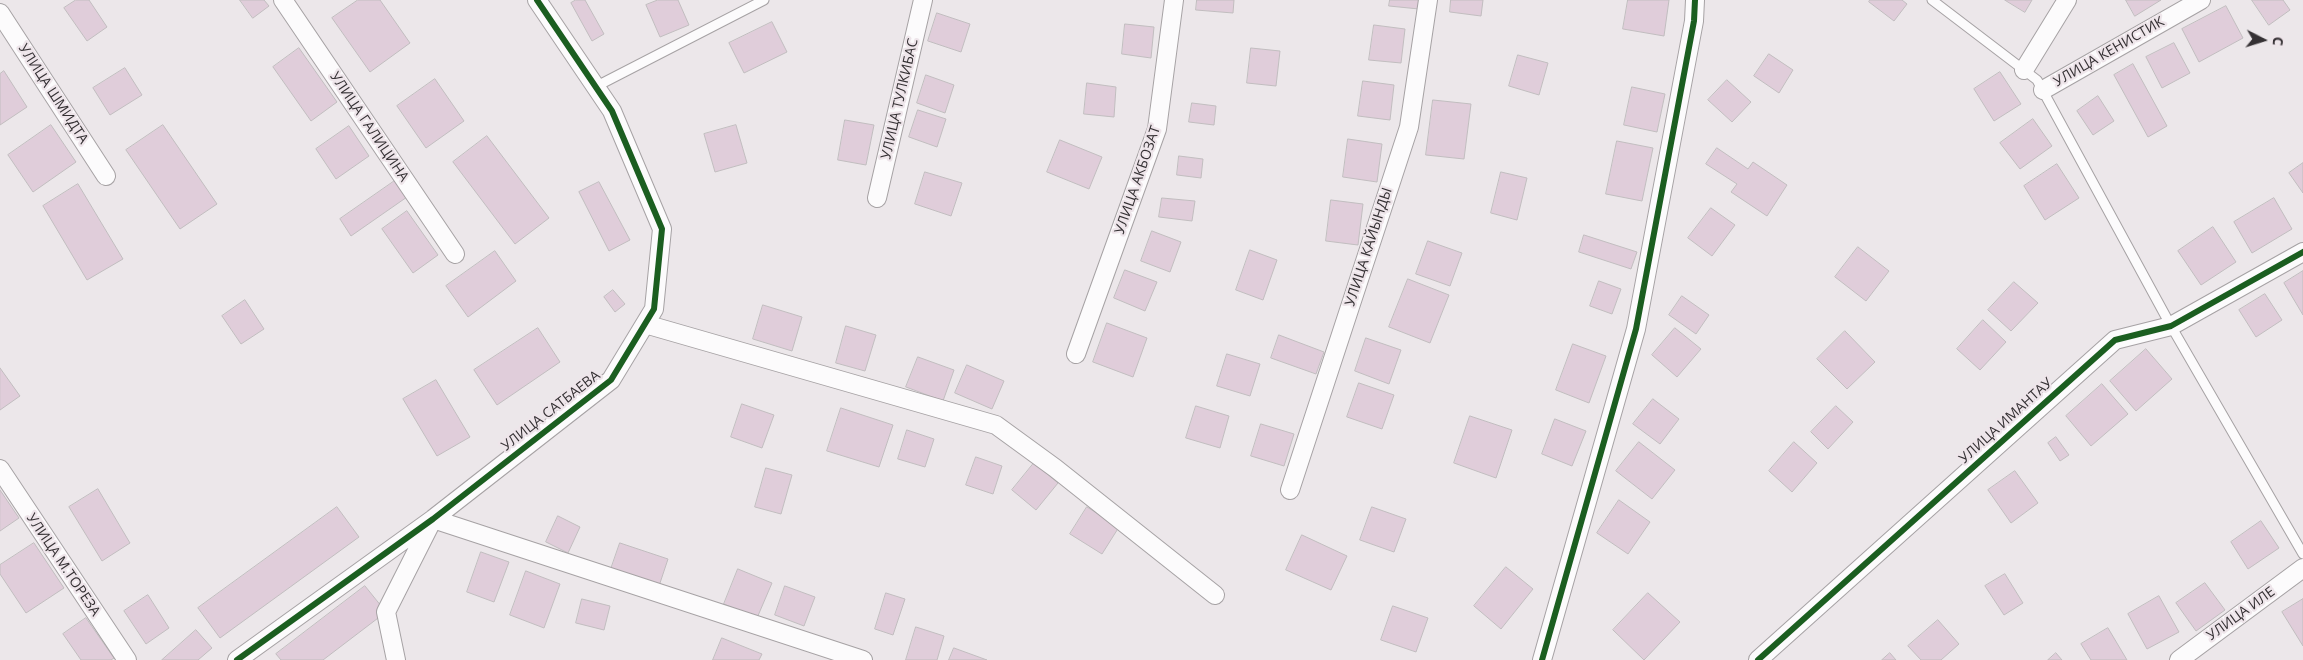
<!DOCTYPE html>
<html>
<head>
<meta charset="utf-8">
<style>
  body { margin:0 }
  #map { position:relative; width:2303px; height:660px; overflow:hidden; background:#ece7ea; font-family:"Open Sans",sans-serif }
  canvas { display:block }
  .north { position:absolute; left:2238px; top:15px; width:50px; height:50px; -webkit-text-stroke:4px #eee5ea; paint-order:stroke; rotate:95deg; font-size:14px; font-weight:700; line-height:20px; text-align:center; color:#353134 }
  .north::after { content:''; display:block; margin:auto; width:18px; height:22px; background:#353134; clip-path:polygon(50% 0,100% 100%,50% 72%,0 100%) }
</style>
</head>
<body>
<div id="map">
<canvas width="2303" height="660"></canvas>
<div class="north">С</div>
</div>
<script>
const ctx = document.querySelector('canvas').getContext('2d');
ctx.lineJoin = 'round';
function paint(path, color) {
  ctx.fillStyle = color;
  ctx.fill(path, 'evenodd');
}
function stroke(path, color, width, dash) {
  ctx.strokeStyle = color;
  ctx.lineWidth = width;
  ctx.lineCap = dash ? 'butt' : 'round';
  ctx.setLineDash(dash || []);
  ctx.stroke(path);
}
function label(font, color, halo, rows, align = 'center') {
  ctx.font = font + ' "Open Sans",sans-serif';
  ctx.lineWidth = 4.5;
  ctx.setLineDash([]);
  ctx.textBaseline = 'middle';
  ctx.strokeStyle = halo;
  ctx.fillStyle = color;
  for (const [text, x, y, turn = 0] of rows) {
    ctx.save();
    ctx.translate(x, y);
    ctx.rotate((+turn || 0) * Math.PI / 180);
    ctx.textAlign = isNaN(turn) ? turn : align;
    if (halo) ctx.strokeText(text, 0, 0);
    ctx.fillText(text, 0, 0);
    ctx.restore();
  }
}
const building = new Path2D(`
  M76 0H89L107 27 87 41 64 8Z
  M240 0H264L269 6 253 18Z
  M358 0H380L410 43 370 72 332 18Z
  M576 0H585L604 34 592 41 571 3Z
  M658 0H678L689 25 660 37 646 5Z
  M1197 0H1234L1233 13 1196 10Z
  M1390 0H1420L1419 9 1389 6Z
  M1451 0H1483L1481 16 1450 12Z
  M1628 0H1669L1664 36 1623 29Z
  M1870 0H1902L1907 4 1894 21 1869 2Z
  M2005 0H2032L2025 12Z
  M2126 0H2161L2135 16Z
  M2252 0H2283L2290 10 2269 25Z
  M2226 6 2243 38 2199 62 2182 29Z
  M937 13 970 24 961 52 928 41Z
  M772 22 787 52 744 73 729 43Z
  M1125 24 1154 27 1151 58 1122 54Z
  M1374 25 1405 29 1401 63 1369 60Z
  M2174 43 2190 73 2162 88 2146 57Z
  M299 48 337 102 311 121 273 67Z
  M1251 48 1280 51 1276 86 1247 83Z
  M1769 54 1793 70 1779 93 1754 76Z
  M1518 55 1548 63 1539 95 1509 86Z
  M2133 64 2167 126 2148 137 2114 75Z
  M125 68 142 95 110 115 93 88Z
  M4 71 27 107 0 125V74Z
  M2000 72 2021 104 1994 121 1974 89Z
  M926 75 954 85 945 113 917 103Z
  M435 79 464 121 426 148 397 106Z
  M1727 80 1751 102 1732 122 1708 100Z
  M1363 81 1394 85 1390 120 1358 116Z
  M1087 83 1116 87 1114 117 1084 114Z
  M1632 87 1665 94 1657 132 1624 125Z
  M2098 96 2114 121 2093 135 2077 111Z
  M1433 100 1471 104 1464 159 1426 155Z
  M1192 103 1216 106 1214 125 1189 122Z
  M918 110 946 119 937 147 909 137Z
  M2033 119 2052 146 2020 169 2000 143Z
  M845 120 874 125 866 165 838 160Z
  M51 125 76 162 33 192 8 155Z
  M163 125 217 204 180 229 126 150Z
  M736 125 747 163 715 172 704 134Z
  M349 126 369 156 336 179 316 149Z
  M487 136 549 218 515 244 453 162Z
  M1348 139 1382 144 1377 182 1343 177Z
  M1060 140 1102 157 1089 189 1047 172Z
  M1617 141 1653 148 1642 201 1606 194Z
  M1717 148 1748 169 1753 162 1787 185 1767 216 1731 192 1737 184 1706 164Z
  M1179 156 1203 159 1201 178 1177 175Z
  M2303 163V193L2289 173Z
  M2057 164 2079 198 2045 220 2024 186Z
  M925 172 962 183 951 216 915 204Z
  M1501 172 1527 178 1517 220 1491 213Z
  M396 180 407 197 351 236 340 219Z
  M599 182 630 240 609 251 579 192Z
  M78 184 123 259 87 280 43 206Z
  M1162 198 1195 201 1192 221 1159 217Z
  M2274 198 2292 229 2252 253 2234 222Z
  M1331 200 1363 204 1358 245 1326 241Z
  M1711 208 1735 225 1712 256 1688 238Z
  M407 211 438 255 413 273 382 229Z
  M2213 227 2236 262 2201 285 2178 251Z
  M1152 231 1181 242 1170 272 1141 261Z
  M1584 235 1637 252 1631 269 1579 252Z
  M1428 241 1462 253 1450 286 1416 274Z
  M1858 247 1889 271 1866 301 1835 277Z
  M1250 250 1277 260 1263 300 1236 290Z
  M495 251 516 281 468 317 446 286Z
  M1125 270 1157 282 1145 311 1114 298Z
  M2303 271V315L2284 283Z
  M1408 279 1449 295 1430 343 1389 327Z
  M1599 281 1621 289 1612 314 1590 306Z
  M2014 282 2038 303 2011 331 1988 310Z
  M613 290 625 304 615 312 604 297Z
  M2265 294 2282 320 2256 337 2239 310Z
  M1682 296 1709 315 1696 334 1669 315Z
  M245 300 264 329 241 344 222 316Z
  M763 305 802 317 792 351 753 339Z
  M1983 320 2006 342 1980 370 1957 349Z
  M1107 323 1147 338 1133 377 1093 362Z
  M846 326 876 335 865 371 836 363Z
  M538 328 560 362 497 405 474 370Z
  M1675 328 1701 349 1677 377 1652 355Z
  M1845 331 1875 362 1847 389 1817 359Z
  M1279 335 1324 352 1316 374 1271 358Z
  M1366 338 1401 350 1389 384 1355 371Z
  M1573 344 1606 356 1589 403 1556 390Z
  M2146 349 2172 379 2136 411 2110 381Z
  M1227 354 1260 364 1250 396 1217 386Z
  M918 357 954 370 943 401 906 387Z
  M967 365 1004 381 992 409 955 393Z
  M0 368 20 396 0 410Z
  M436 380 470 437 437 456 403 399Z
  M1359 383 1394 395 1382 429 1347 417Z
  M2102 384 2128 414 2091 446 2066 416Z
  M1653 399 1679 419 1660 444 1633 424Z
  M742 404 774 415 762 448 731 437Z
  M1196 406 1229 416 1220 448 1186 438Z
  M1836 406 1853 422 1828 449 1811 432Z
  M841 408 893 425 879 467 827 451Z
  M1470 416 1512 430 1496 478 1454 463Z
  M1555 419 1586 431 1572 466 1542 454Z
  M1261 424 1294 434 1284 466 1251 456Z
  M907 430 934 439 925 467 898 459Z
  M2056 437 2069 455 2060 461 2048 443Z
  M1639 442 1675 470 1652 499 1616 471Z
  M1794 442 1817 463 1792 492 1769 471Z
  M976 457 1002 466 993 494 966 485Z
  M1034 463 1058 483 1036 510 1012 490Z
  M766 468 792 475 781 514 755 507Z
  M2015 471 2038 503 2011 523 1988 490Z
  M98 489 130 543 102 561 69 507Z
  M0 490 19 518 0 531Z
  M1619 500 1650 522 1628 554 1597 533Z
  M337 507 359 537 220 638 198 608Z
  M1087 507 1119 527 1102 554 1070 534Z
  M1372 507 1406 519 1394 552 1360 540Z
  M558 516 580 527 568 553 546 542Z
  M2261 521 2279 548 2248 569 2231 542Z
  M1302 535 1347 556 1331 590 1286 570Z
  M34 543 64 588 26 613 0 574V565Z
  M620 543 668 559 659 586 611 569Z
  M481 552 509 562 494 602 467 592Z
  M1506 567 1533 589 1501 629 1474 606Z
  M738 569 772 583 757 618 724 604Z
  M526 571 560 584 544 628 510 615Z
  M2005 574 2023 603 2004 615 1985 586Z
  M2205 583 2225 610 2196 631 2176 603Z
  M365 586 386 612 323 660H281L276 654Z
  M785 586 815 597 804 626 775 615Z
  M886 593 905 599 893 635 875 629Z
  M1648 593 1680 622 1644 660 1613 630Z
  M148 595 169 628 146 644 124 611Z
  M2159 596 2179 632 2147 649 2128 614Z
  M582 599 610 606 604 630 576 623Z
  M2303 599V646L2282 612Z
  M1393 606 1428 618 1416 652 1381 640Z
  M86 618 114 658 111 660H81L63 634Z
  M1938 620 1959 644 1941 660H1921L1908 646Z
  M916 627 944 636 937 660H906Z
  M2108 628 2127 660H2091L2081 644Z
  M196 630 212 648 198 660H162Z
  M722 638 762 654 759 660H713Z
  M954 648 987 660H949Z
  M1890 653 1896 660H1882Z
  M2056 653 2062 660H2048Z`);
paint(building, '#e0cdda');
stroke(building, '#c1bdbf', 1);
const service = new Path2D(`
  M1932 0 2037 80 2171 326 2303 554
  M595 87 764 0`);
const minor = new Path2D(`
  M283 0 455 254
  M0 13 106 176
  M2024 70 2067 0
  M2043 90 2201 0
  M877 198 923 0
  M645 324 996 425 1055 468 1215 595
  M1076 354 1157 129 1174 0
  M0 469 127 660
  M1290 490 1409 127 1428 0
  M237 660 433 519 611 380 654 309 662 229 612 111 537 0
  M396 660 386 612 433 519 863 660
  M1542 660 1636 329 1694 21 1695 0
  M1758 660 2115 340 2171 326 2303 252
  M2179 660 2303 568`);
stroke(service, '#a6a2a4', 11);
stroke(minor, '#a6a2a4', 20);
stroke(service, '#fcfbfc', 9);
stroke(minor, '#fcfbfc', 18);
stroke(new Path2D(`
  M237 660 433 519 611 380 654 309 662 229 612 111 537 0
  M1542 660 1636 329 1694 21 1695 0
  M1758 660 2115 340 2171 326 2303 252`), '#1b5e20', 6);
label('14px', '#353134', '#eee5ea', [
  ["УЛИЦА КЕНИСТИК",2109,52,-30],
  ["УЛИЦА ШМИДТА",53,94,57],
  ["УЛИЦА ТУЛКИБАС",900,99,-77],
  ["УЛИЦА ГАЛИЦИНА",369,127,56],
  ["УЛИЦА АКБОЗАТ",1138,180,-71],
  ["УЛИЦА КАЙЫНДЫ",1369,247,-72],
  ["УЛИЦА САТБАЕВА",551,411,-38],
  ["УЛИЦА ИМАНТАУ",2006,421,-42],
  ["УЛИЦА М.ТОРЕЗА",63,565,56],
  ["УЛИЦА ИЛЕ",2241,614,-36]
]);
</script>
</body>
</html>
